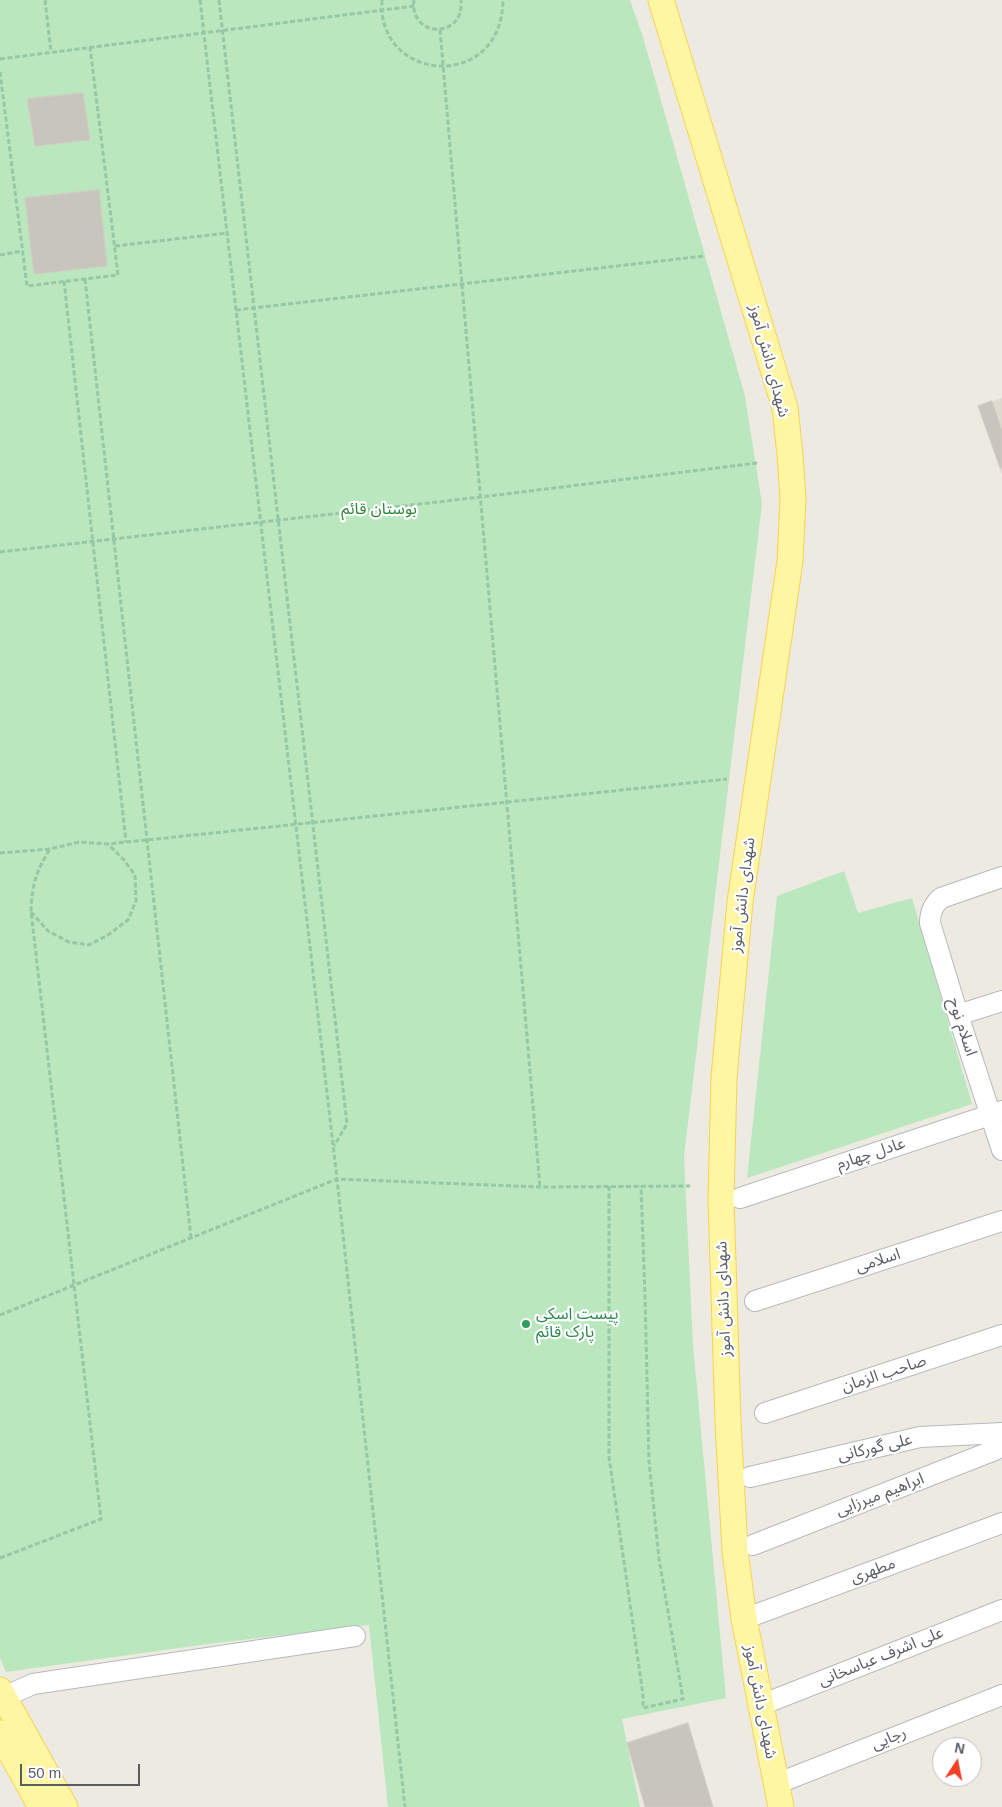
<!DOCTYPE html>
<html>
<head>
<meta charset="utf-8">
<style>
  body { margin:0 }
  #map { position:relative; width:1002px; height:1807px; overflow:hidden; background:#edebe1; font-family:Arial,sans-serif }
  canvas { display:block }
  .north { position:absolute; left:932px; top:1737px; width:50px; height:50px; box-sizing:border-box; background:#fff; border:1px solid #bdbec1; border-radius:50%; rotate:11deg; font-size:14px; font-weight:700; line-height:20px; text-align:center; color:#595d63 }
  .north::after { content:''; display:block; margin:auto; width:18px; height:22px; background:#f13f23; clip-path:polygon(50% 0,100% 100%,50% 72%,0 100%) }
  .scale { position:absolute; left:20px; top:1764px; width:120px; height:22px; box-sizing:border-box; border:2px solid #595d63; border-top:0; padding-left:6px; font-size:15px; line-height:18px; white-space:nowrap; color:#595d63; -webkit-text-stroke:4px #fff; paint-order:stroke }
</style>
</head>
<body>
<div id="map">
<canvas width="1002" height="1807"></canvas>
<div class="north">N</div>
<div class="scale">50 m</div>
</div>
<script>
const ctx = document.querySelector('canvas').getContext('2d');
ctx.lineJoin = 'round';
function paint(path, color) {
  ctx.fillStyle = color;
  ctx.fill(path, 'evenodd');
}
function stroke(path, color, width, dash) {
  ctx.strokeStyle = color;
  ctx.lineWidth = width;
  ctx.lineCap = dash ? 'butt' : 'round';
  ctx.setLineDash(dash || []);
  ctx.stroke(path);
}
function label(font, color, halo, rows, align = 'center') {
  ctx.font = font + ' Arial,"Noto Sans Arabic",sans-serif';
  ctx.lineWidth = 4.5;
  ctx.setLineDash([]);
  ctx.textBaseline = 'middle';
  ctx.strokeStyle = halo;
  ctx.fillStyle = color;
  for (const [text, x, y, turn = 0] of rows) {
    ctx.save();
    ctx.translate(x, y);
    ctx.rotate((+turn || 0) * Math.PI / 180);
    ctx.textAlign = isNaN(turn) ? turn : align;
    if (halo) ctx.strokeText(text, 0, 0);
    ctx.fillText(text, 0, 0);
    ctx.restore();
  }
}
paint(new Path2D(`
  M1002 398V475L979 406Z`), '#dddad0');
paint(new Path2D(`
  M0 0H630L643 37 745 396 762 504 684 1156 693 1345 726 1698 622 1719 640 1807H388L369 1625 208 1644 6 1672 0 1658Z
  M844 871 858 913 912 898 972 1104 747 1178 777 896Z`), '#bbe7be');
const building = new Path2D(`
  M83 93 90 140 35 146 27 99Z
  M99 190 107 266 34 274 25 198Z
  M992 401 1002 431V468H1000L978 406Z
  M688 1723 713 1807H645L627 1743Z`);
paint(building, '#c8c5be');
stroke(building, '#d2cdbf', 1);
const minor = new Path2D(`
  M1002 877 941 898C933 905 930 912 930 923L958 1015 1002 1150
  M958 1015 1002 1001
  M740 1198 1002 1111
  M755 1301 1002 1221
  M765 1413 1002 1335
  M750 1477 920 1437 1002 1433
  M753 1545 995 1450 1002 1439
  M744 1619 1002 1523
  M4 1697 33 1684 355 1636
  M761 1705 1002 1610
  M776 1784 1002 1695`);
const major = new Path2D(`
  M661 0 785 408 790 455 793 499 790 561 740 902 724 1077 721 1199 728 1422 735 1551 744 1619 781 1807
  M0 1690 65 1807
  M0 1733 41 1807`);
stroke(minor, '#b6b9be', 22);
stroke(major, '#f8d24f', 27);
stroke(new Path2D(`
  M45 0 51 52
  M200 0 337 1179 405 1807
  M219 0 347 1124 334 1146
  M382 0C376 83 502 93 503 0
  M414 0C409 38 465 40 461 0
  M440 30 540 1187
  M0 59 414 6
  M0 72 27 286 118 275 90 47
  M115 246 227 233
  M0 255 22 251
  M85 279 191 1238
  M64 281 126 842
  M236 310 704 256
  M0 552 481 497 757 463
  M0 853 50 849 79 842 108 844 727 779
  M31 912 48 931 69 942 89 945 108 935 128 920 136 901 135 875 124 860 108 844
  M609 1186V1457L643 1695V1708L683 1699 659 1559 649 1461 645 1296 641 1186
  M0 1315 337 1179 540 1187 690 1186
  M0 1558 101 1519 31 911C32 884 36 872 50 849`), '#94c8a6', 3, [5, 2.5]);
stroke(minor, '#fff', 20);
stroke(major, '#fff6a4', 25);
for (const [x, y, r, color] of [
  [526,1324,5,"#2e9e5b"]
]) {
  const dot = new Path2D();
  dot.arc(x, y, r, 0, 2 * Math.PI);
  ctx.fillStyle = color;
  ctx.fill(dot);
  stroke(dot, '#fff', 2);
}
label('16px', '#595d63', '#fff', [
  ["شهدای دانش آموز",769,361,75],
  ["شهدای دانش آموز",743,895,-83],
  ["اسلام نوح",962,1027,72],
  ["عادل چهارم",871,1154,-18],
  ["اسلامی",878,1261,-18],
  ["شهدای دانش آموز",724,1299,-92],
  ["صاحب الزمان",884,1374,-18],
  ["علی گورکانی",875,1448,-13],
  ["ابراهیم میرزایی",880,1495,-21],
  ["مطهری",873,1571,-20],
  ["علی اشرف عباسخانی",881,1657,-22],
  ["شهدای دانش آموز",760,1702,79],
  ["رجایی",889,1739,-22]
]);
label('16px', '#2f8439', '#fff', [
  ["بوستان قائم",379,510]
]);
label('16px', '#27864d', '#fff', [
  ["پیست اسکی",536,1315],
  ["پارک قائم",536,1333]
], 'left');
</script>
</body>
</html>
